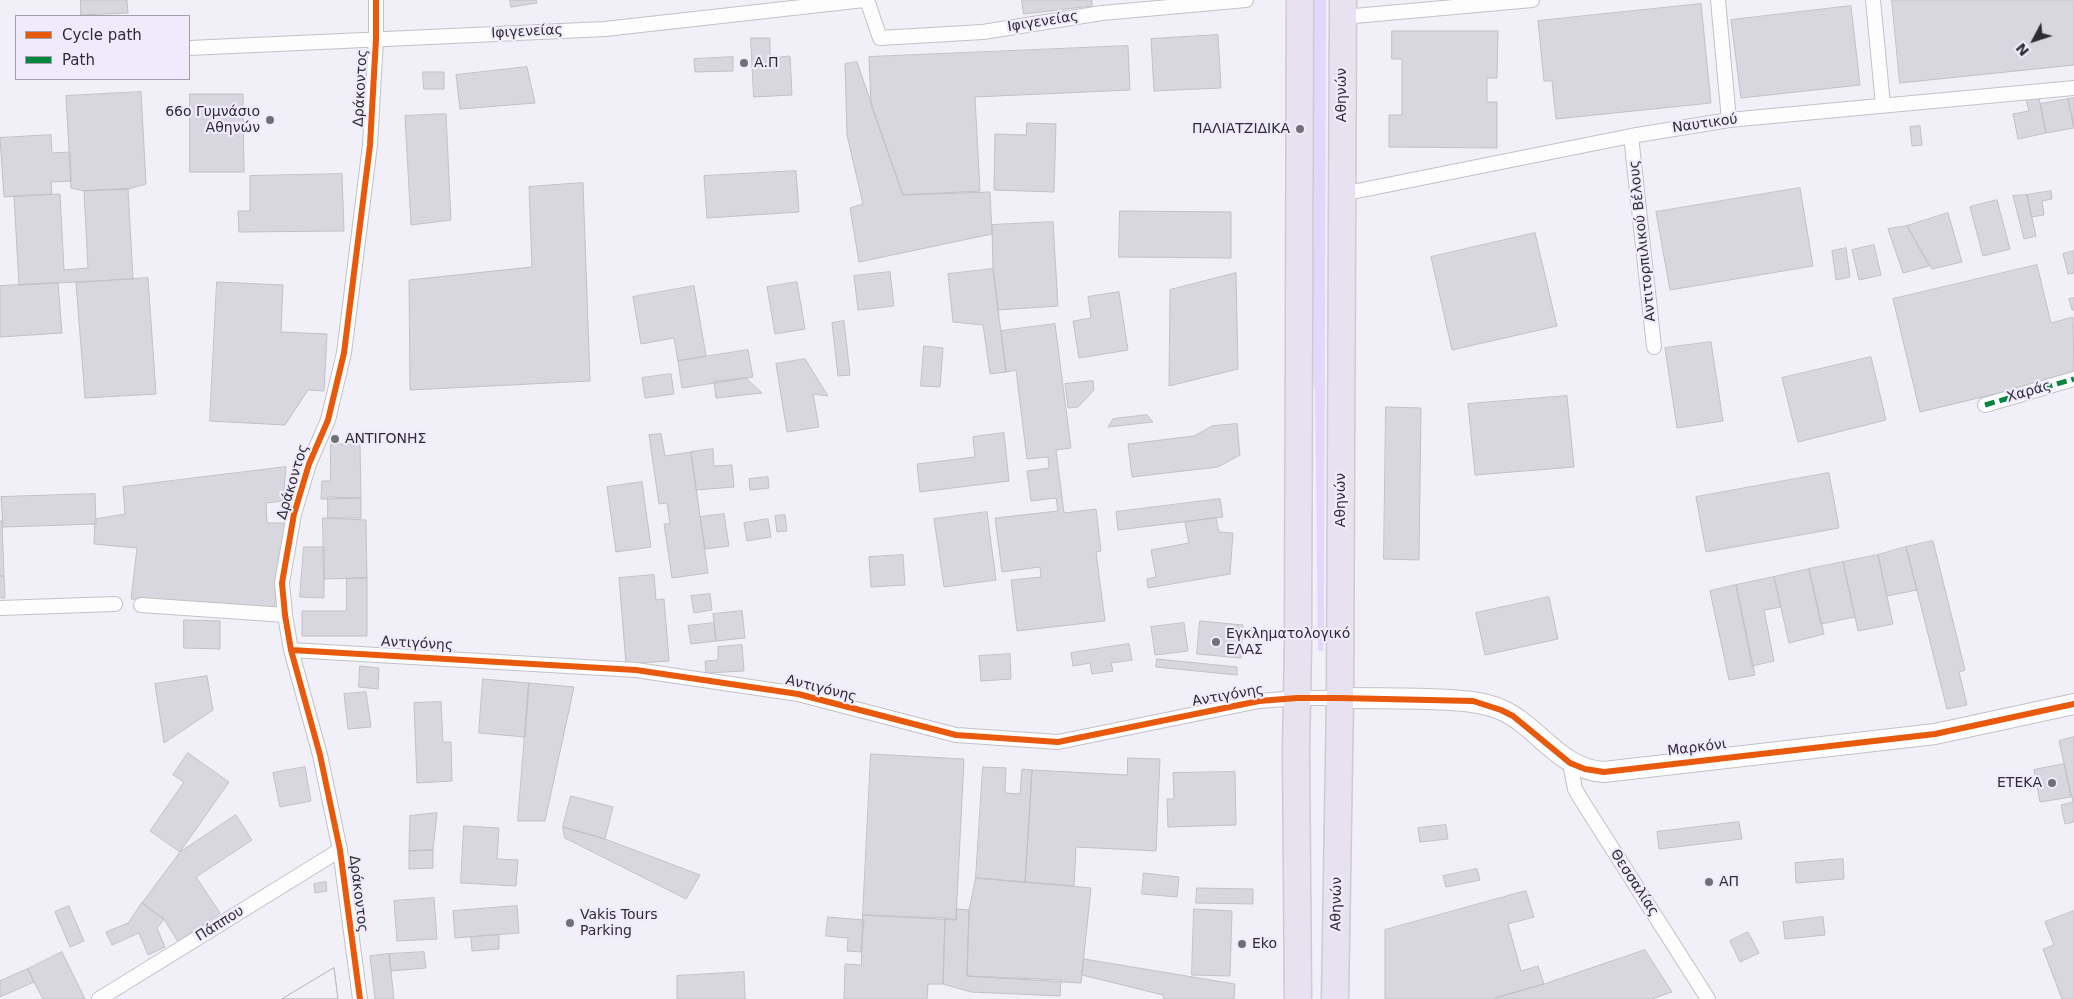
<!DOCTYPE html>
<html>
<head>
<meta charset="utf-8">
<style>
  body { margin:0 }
  #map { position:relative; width:2074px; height:999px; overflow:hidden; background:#f1eff8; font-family:"DejaVu Sans",sans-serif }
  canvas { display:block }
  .legend { position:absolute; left:15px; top:15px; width:175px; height:65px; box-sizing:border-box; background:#f0ebfc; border:1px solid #a29fab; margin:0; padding:6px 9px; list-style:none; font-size:15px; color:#2e2c32 }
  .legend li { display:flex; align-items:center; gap:10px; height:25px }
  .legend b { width:25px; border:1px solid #a29fab }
  .north { position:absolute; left:2009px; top:15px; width:50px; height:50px; -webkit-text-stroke:4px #f0ebfc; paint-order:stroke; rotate:230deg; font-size:14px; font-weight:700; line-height:20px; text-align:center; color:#2e2c32 }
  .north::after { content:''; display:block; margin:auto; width:18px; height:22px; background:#2e2c32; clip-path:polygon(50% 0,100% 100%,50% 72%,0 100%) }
</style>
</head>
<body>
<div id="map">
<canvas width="2074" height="999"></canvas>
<ul class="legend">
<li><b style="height:6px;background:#e8590c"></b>Cycle path</li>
<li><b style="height:6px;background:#00873e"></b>Path</li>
</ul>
<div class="north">N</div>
</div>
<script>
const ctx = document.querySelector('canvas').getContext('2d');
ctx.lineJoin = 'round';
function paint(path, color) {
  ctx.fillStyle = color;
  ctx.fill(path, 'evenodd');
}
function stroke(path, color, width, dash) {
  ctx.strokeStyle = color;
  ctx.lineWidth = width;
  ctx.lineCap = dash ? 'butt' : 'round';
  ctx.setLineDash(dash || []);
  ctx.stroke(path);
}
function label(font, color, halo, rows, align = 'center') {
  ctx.font = font + ' "DejaVu Sans",sans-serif';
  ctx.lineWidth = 4.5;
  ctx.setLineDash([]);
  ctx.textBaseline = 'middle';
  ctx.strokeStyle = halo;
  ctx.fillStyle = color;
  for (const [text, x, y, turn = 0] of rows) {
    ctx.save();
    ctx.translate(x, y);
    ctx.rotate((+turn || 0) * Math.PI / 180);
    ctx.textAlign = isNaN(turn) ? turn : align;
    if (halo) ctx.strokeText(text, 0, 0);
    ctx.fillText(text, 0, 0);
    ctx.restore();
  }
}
paint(new Path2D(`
  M1312 0H1326L1324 642 1323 651H1318L1315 392 1311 363Z`), '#e3d8fb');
const building = new Path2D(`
  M81 0H127L128 13 81 15Z
  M510 0H536L537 3 511 7Z
  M1022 0H1092V6L1024 14Z
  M1892 0H2074V65L1900 83Z
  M1701 4 1711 103 1556 119 1552 81H1544L1538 21Z
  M1851 6 1860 85 1741 98 1731 20Z
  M1392 31H1498L1497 78H1487V102H1497V148L1389 147V115H1402V59H1392Z
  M1218 35 1221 88 1154 91 1151 39Z
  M751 38H770V58L790 56 792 95 754 97Z
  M1128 46 1130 90 975 97 980 191 903 195 871 105 869 57Z
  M733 57V71L695 72 694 59Z
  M857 62 903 195 990 192 992 234 859 262 850 208 863 204 847 135 845 64Z
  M527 67 535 103 460 109 456 75Z
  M423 72H444V89H424Z
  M141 92 146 184 128 189 84 191 71 188 66 96Z
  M190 94H243L244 172H190Z
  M2039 98 2046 133 2018 139 2013 114 2029 111 2026 100Z
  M2074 98V128L2068 99Z
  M2068 99 2074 128 2046 133 2040 104Z
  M446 114 451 220 411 225 405 116Z
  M1027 123 1056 124 1054 192 994 190 995 134 1026 135Z
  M1920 126 1922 145 1912 146 1910 127Z
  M51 135 52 153 70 152 71 181 51 182 52 194 4 197 0 138Z
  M796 171 799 212 707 218 704 176Z
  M342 174 344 231 239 232 238 211H250V176Z
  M583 183 590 381 410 390 409 280 532 267 529 187Z
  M1800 188 1813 266 1670 290 1656 212Z
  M128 189 133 279 19 285 14 196 60 194 64 270 88 268 84 191Z
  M2051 191 2052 199 2042 201 2044 215 2031 217 2027 195Z
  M2027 195 2036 236 2024 239 2013 196Z
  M1997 200 2010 249 1983 256 1970 207Z
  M1120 211 1231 212V258L1119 257Z
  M1948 213 1962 262 1932 269 1907 226Z
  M1053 222 1058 306 998 310 993 269 992 225Z
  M1907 226 1929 266 1903 273 1888 229Z
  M1535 233 1557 326 1452 350 1431 257Z
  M1874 245 1881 275 1859 280 1852 250Z
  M1846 248 1850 277 1836 280 1832 251Z
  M2074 251V273L2068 274 2063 254Z
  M2037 265 2051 323 2073 317 2074 375 1920 412 1893 299Z
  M993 269 1006 372 990 374 983 325 953 322 948 274Z
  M890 272 894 306 858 310 854 276Z
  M1236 273 1238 369 1169 386 1170 290Z
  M148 278 156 394 85 398 76 283Z
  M217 282 283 285 281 332 327 334 324 391 308 390 285 425 210 421Z
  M797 282 805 329 775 334 767 287Z
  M58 283 62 333 0 337V286Z
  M694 286 706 356 678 361 674 338 641 344 633 297Z
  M1119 292 1128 350 1079 358 1073 321 1091 318 1088 297Z
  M2074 298V310H2072L2069 299Z
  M844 321 850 375 838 376 832 323Z
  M1055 324 1071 448 1056 450 1064 513 1096 509 1101 551 1096 552 1105 621 1017 631 1011 580 1041 577 1040 567 1002 572 995 518 1058 511 1056 498 1031 501 1027 471 1049 468 1048 457 1027 459 1016 370 1006 372 1001 331Z
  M1711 342 1723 421 1677 428 1665 348Z
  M924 346 943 348 940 387 921 386Z
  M748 350 753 377 682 388 678 361Z
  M1871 357 1886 420 1798 442 1782 378Z
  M805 359 828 396 813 394 819 427 787 432 776 364Z
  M671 374 674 394 645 398 642 378Z
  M746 378 762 393 716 398 714 382Z
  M1093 381 1094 390 1078 407 1068 408 1065 384Z
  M1567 396 1574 467 1475 475 1468 404Z
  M1386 407 1421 408 1419 560 1384 559Z
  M1147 415 1153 422 1108 427 1113 419Z
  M1237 424 1240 455 1218 467 1132 477 1128 444 1194 436 1212 426Z
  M1004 433 1009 481 920 492 917 464 975 457 973 437Z
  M661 434 665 456 691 452 708 573 672 578 664 524H670L667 503 659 504 649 435Z
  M331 444H360L361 498 321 499 322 481H330Z
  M713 449 714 466 732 465 734 487 696 490 691 452Z
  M286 467 283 501 266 503 267 523H286L274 610 131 599 137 548 94 544 95 519 125 514 123 487Z
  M1829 473 1839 528 1706 552 1696 497Z
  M768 477 769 488 750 490 749 479Z
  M642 482 651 547 616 552 607 487Z
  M95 494 96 524 3 527 1 497Z
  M328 497 361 498V518H328Z
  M1220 499 1223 517 1118 530 1116 512Z
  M987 512 996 580 944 587 934 519Z
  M724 514 729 546 705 549 700 517Z
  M785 515 787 531 777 532 775 516Z
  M323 518 366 520 367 578 324 579Z
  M1216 518 1219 532 1233 533 1230 574 1148 588 1147 579 1156 577 1151 550 1189 543 1185 522Z
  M768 519 771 537 747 541 744 523Z
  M0 521H2L4 576H0Z
  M1933 541 1965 670 1959 672 1967 705 1947 709 1906 547Z
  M304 547H324V598L300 597Z
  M1906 547 1917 590 1887 596 1878 555Z
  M903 555 905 585 871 587 869 557Z
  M1878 555 1893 624 1858 631 1843 562Z
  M1843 562 1855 617 1821 624 1809 569Z
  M1809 569 1824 634 1789 643 1774 577Z
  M654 575 656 600 664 599 669 661 626 664 619 578Z
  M0 576H4L5 598H0Z
  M1774 577 1781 607 1764 610 1774 661 1752 666 1736 585Z
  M347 578H367V636H302V611H346Z
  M1736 585 1755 675 1729 680 1710 591Z
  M710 594 712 610 694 613 691 596Z
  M1549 597 1558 639 1485 655 1476 613Z
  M742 611 745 638 716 641 713 614Z
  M184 620 220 621V649L184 648Z
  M1200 621 1243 625 1241 658 1197 654Z
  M714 623 716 641 691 644 688 626Z
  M1184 623 1188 651 1155 655 1151 627Z
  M1129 644 1132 660 1111 663 1113 671 1092 674 1090 663 1073 666 1071 653Z
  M742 645 744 671 706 673 705 661 718 660V647Z
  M1010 654 1011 679 981 681 979 656Z
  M1157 659 1237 667V675L1156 667Z
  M360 666 379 668 378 689 359 687Z
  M207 676 213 710 164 743 155 684Z
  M483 679 529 683 525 737 479 733Z
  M529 683 574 687 545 821H518Z
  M366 692 371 727 348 729 344 694Z
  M441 702 443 742H451L452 781 417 783 414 703Z
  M2074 737V822L2065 824 2061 805 2073 802 2059 741Z
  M188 753 229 782 180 852 150 831 184 782 173 775Z
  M871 754 964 759 956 920 863 915Z
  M1128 758 1160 759 1156 851 1076 847 1074 886 1025 882 1032 770 1127 775Z
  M2064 764 2071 797 2040 802 2034 770Z
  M305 767 311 801 280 807 273 773Z
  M983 767 1006 768 1005 793 1020 794 1022 769 1032 770 1025 882 976 878Z
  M1235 772 1236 825 1168 827 1167 799H1174L1173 773Z
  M571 796 613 807 605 839 563 827Z
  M437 813 433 850 409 851 410 816Z
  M236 815 252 840 196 877 220 913 178 942 164 919 142 903 180 852Z
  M1739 822 1742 839 1659 849 1657 832Z
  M1446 825 1448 839 1420 842 1418 828Z
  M464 826 499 828 497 859 518 860 516 886 461 883Z
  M563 827 605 839 700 875 686 899 565 838Z
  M433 850V868L409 869V851Z
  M1843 859 1844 879 1796 883 1795 863Z
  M1477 869 1480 880 1446 887 1443 876Z
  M1144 873 1179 877 1177 897 1142 894Z
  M976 878 1091 888 1081 983 967 976 969 910Z
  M326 882 327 891 315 893 314 884Z
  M1197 888 1253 889V904L1196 903Z
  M1526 891 1534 917 1508 924 1521 971 1538 966 1544 984 1495 998V999H1385V930Z
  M434 898 437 939 397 941 394 901Z
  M142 903 164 919 157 928 165 947 148 955 139 933 112 945 106 932 128 923Z
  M69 906 84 941 70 947 55 912Z
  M517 906 519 933 455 938 453 911Z
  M957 909 969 910 967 976 1061 980 1060 996 971 992 943 984 945 918 956 920Z
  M1194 909 1232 911 1230 976 1192 975Z
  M2074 911V999H2062L2043 949 2054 945 2045 922Z
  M863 915 945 918 943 984H928L927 999H844L845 964 861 965Z
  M828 917 864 920 861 952 847 951 848 938 826 936Z
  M1823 917 1825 935 1785 939 1783 922Z
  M1748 932 1759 953 1740 962 1730 941Z
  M499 935V949L472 951 471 937Z
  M1645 950 1672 992 1652 999H1495V998L1544 984Z
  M62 952 85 999H43L34 982 28 969Z
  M424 952 426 968 391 971 389 954Z
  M389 954 394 999H375L370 956Z
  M1084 959 1235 984 1234 999H1164L1163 995 1082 975Z
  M334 968 338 999H282Z
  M334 968 338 999H282Z
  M28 969 34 982 0 997V981Z
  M744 972 745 999H677V976Z`);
paint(building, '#d8d6de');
stroke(building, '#c2c0c7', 1);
const street = new Path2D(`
  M867 0 880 38 983 32 1102 13 1246 0
  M1718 0 1729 120
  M1873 0 1883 105
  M1343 17 1532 0
  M189 48 605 29 864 0
  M1631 136 1654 347
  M1342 194 1631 136 1729 120 2074 88
  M1985 405 2074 379
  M141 605 285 615
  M0 608 115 604
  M291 650 636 670 798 694 956 735 1058 742 1259 701 1297 698H1340
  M1570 763 1575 789 1582 801 1708 999
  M99 999 340 850
  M360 999 340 850 320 755 291 650 285 615 282 583 294 514 309 464 328 420 344 353 370 145 376 39V0`);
const secondary = new Path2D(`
  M1340 698C1369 698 1398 698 1427 699 1453 700 1478 700 1502 710 1539 727 1560 770 1604 772L1935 734 2074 704`);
const highway = new Path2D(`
  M1298 999 1296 750 1298 645 1300 0
  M1335 999 1340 698 1343 0`);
stroke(street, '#c2c1c8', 16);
stroke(secondary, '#c2c1c8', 22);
stroke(highway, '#cccbd0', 29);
stroke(street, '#fdfdfe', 14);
stroke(secondary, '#fdfdfe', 20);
stroke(highway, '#e7e1f0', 26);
stroke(new Path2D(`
  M1985 405 2074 379`), '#00873e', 5, [10, 5]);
stroke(new Path2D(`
  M291 650 636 670 798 694 956 735 1058 742 1259 701 1297 698H1340L1473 701 1501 710 1513 716 1570 763 1585 769 1604 772 1935 734 2074 704
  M360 999 340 850 320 755 291 650 285 615 282 583 294 514 309 464 328 420 344 353 370 145 376 39V0`), '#e8590c', 6);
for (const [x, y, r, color] of [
  [744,63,5,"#727077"],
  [270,120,5,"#727077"],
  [1300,129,5,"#727077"],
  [335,439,5,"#727077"],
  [1216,642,5,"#727077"],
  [2052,783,5,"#727077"],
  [1709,882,5,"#727077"],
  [570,923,5,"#727077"],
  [1242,944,5,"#727077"]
]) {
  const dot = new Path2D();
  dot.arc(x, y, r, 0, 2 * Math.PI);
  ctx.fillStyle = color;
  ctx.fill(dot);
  stroke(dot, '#f0ebfc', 2);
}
label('14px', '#2e2c32', '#f0ebfc', [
  ["Ιφιγενείας",1043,22,-9],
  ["Ιφιγενείας",527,32,-3],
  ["Δράκοντος",361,88,-87],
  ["Αθηνών",1342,95,-90],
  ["Ναυτικού",1705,124,-8],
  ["Αντιτορπιλικού Βέλους",1643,241,-96],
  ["Χαράς",2029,392,-16],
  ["Δράκοντος",293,482,-73],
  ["Αθηνών",1341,500,-90],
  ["Αντιγόνης",417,644,3],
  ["Αντιγόνης",821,689,14],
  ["Αντιγόνης",1228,696,-10],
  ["Μαρκόνι",1697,748,-7],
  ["Θεσσαλίας",1634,883,57],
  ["Δράκοντος",358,894,83],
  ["Αθηνών",1337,904,-89],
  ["Πάππου",220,924,-32]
]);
label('14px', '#2e2c32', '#f0ebfc', [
  ["Α.Π",754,63],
  ["66ο Γυμνάσιο",260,112,"right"],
  ["Αθηνών",260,128,"right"],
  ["ΠΑΛΙΑΤΖΙΔΙΚΑ",1290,129,"right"],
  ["ΑΝΤΙΓΟΝΗΣ",345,439],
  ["Εγκληματολογικό",1226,634],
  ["ΕΛΑΣ",1226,650],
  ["ΕΤΕΚΑ",2042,783,"right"],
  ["ΑΠ",1719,882],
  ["Vakis Tours",580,915],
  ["Parking",580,931],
  ["Eko",1252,944]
], 'left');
</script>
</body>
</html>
